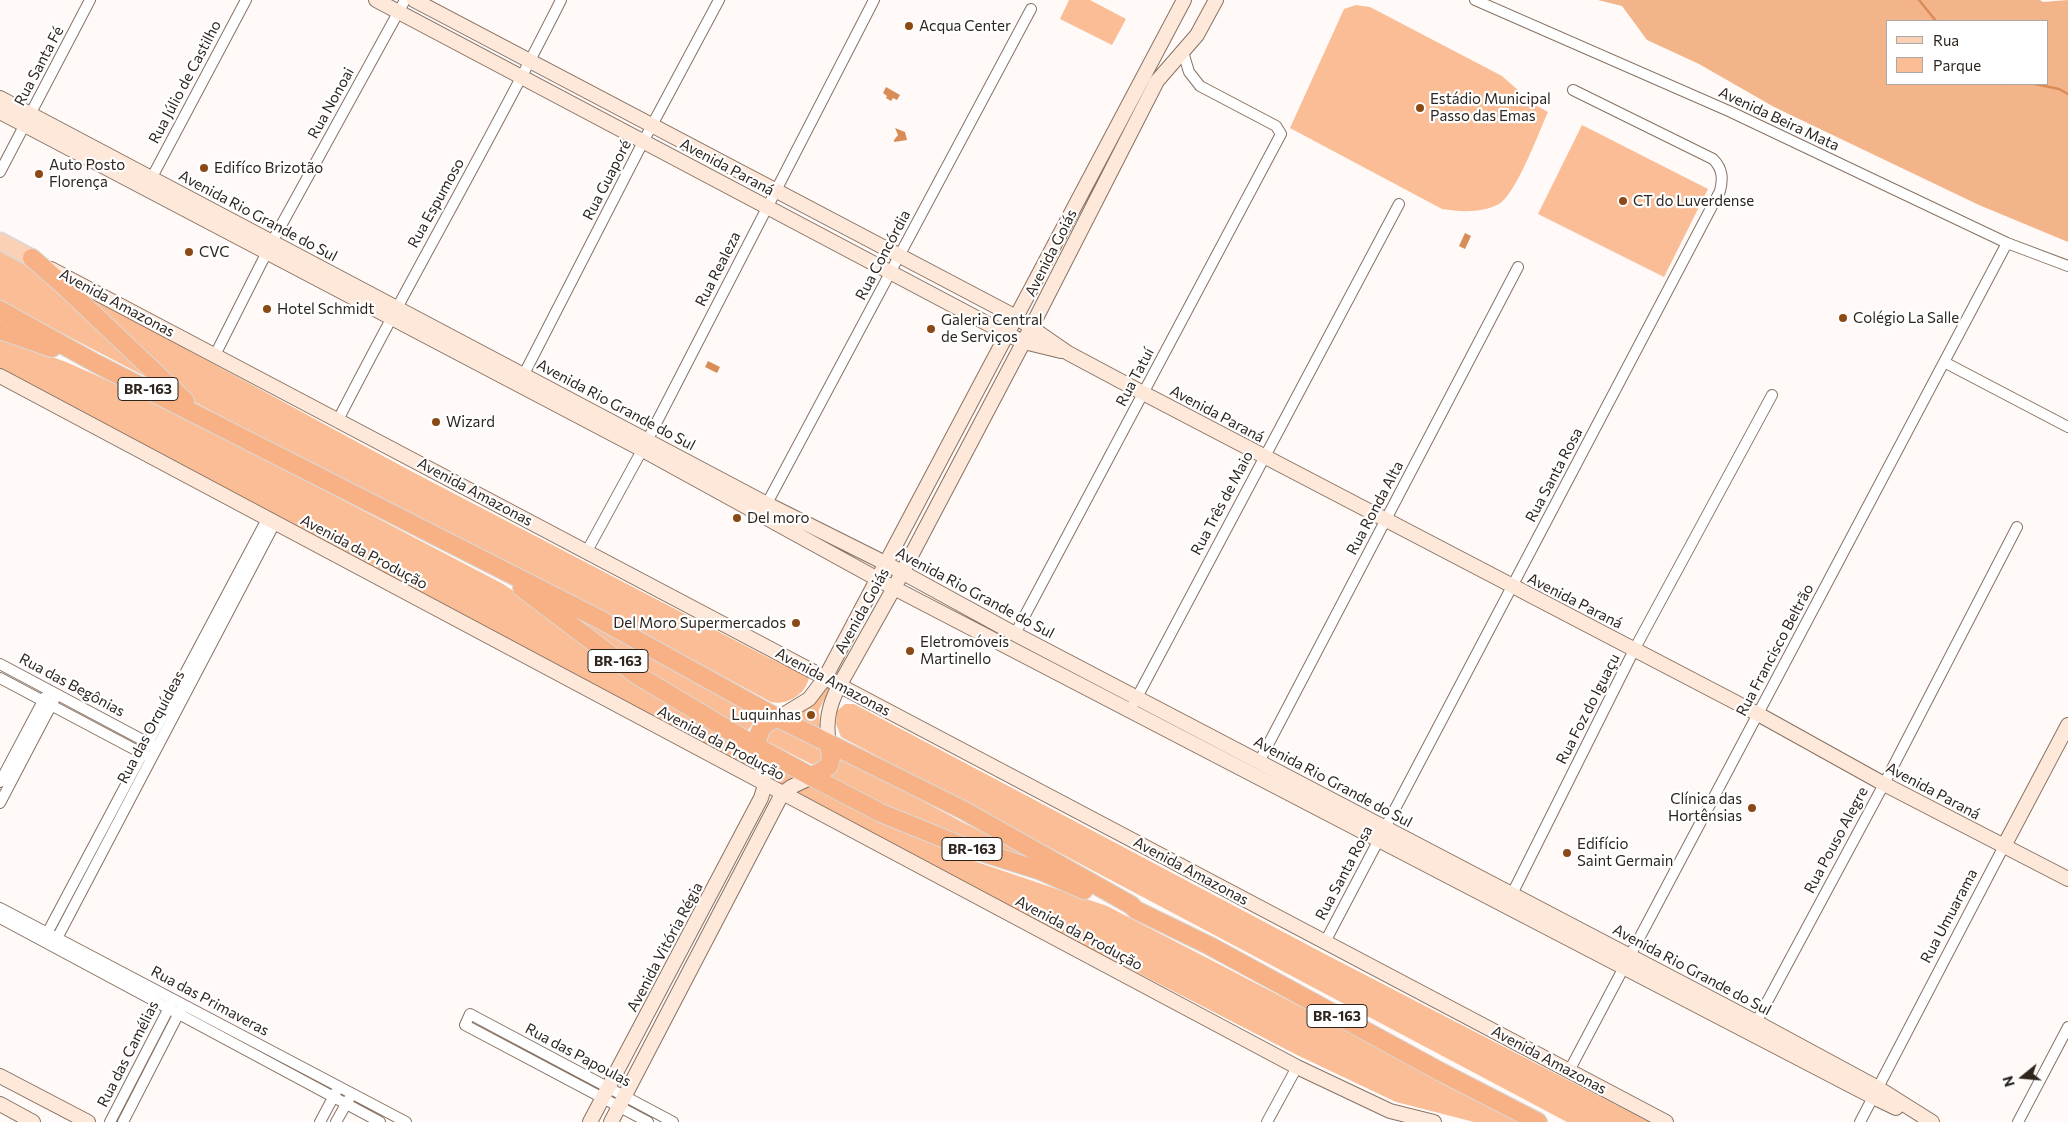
<!DOCTYPE html>
<html>
<head>
<meta charset="utf-8">
<style>
  body { margin:0 }
  #map { position:relative; width:2068px; height:1122px; overflow:hidden; background:#fffaf7; font-family:Commissioner,sans-serif }
  canvas { display:block }
  .legend { position:absolute; left:1886px; top:20px; width:162px; height:65px; box-sizing:border-box; background:#fff; border:1px solid #aba8a5; margin:0; padding:6px 9px; list-style:none; font-size:15px; color:#2e251f }
  .legend li { display:flex; align-items:center; gap:10px; height:25px }
  .legend b { width:25px; border:1px solid #aba8a5 }
  .north { position:absolute; left:1998px; top:1052px; width:50px; height:50px; -webkit-text-stroke:4px #fff; paint-order:stroke; rotate:253deg; font-size:14px; font-weight:700; line-height:20px; text-align:center; color:#2e251f }
  .north::after { content:''; display:block; margin:auto; width:18px; height:22px; background:#2e251f; clip-path:polygon(50% 0,100% 100%,50% 72%,0 100%) }
</style>
</head>
<body>
<div id="map">
<canvas width="2068" height="1122"></canvas>
<ul class="legend">
<li><b style="height:6px;background:#fad0b6"></b>Rua</li>
<li><b style="height:14px;background:#fabd95"></b>Parque</li>
</ul>
<div class="north">N</div>
</div>
<script>
const ctx = document.querySelector('canvas').getContext('2d');
ctx.lineJoin = 'round';
function paint(path, color) {
  ctx.fillStyle = color;
  ctx.fill(path, 'evenodd');
}
function stroke(path, color, width, dash) {
  ctx.strokeStyle = color;
  ctx.lineWidth = width;
  ctx.lineCap = dash ? 'butt' : 'round';
  ctx.setLineDash(dash || []);
  ctx.stroke(path);
}
function label(font, color, halo, rows, align = 'center') {
  ctx.font = font + ' Commissioner,sans-serif';
  ctx.lineWidth = 4.5;
  ctx.setLineDash([]);
  ctx.textBaseline = 'middle';
  ctx.strokeStyle = halo;
  ctx.fillStyle = color;
  for (const [text, x, y, turn = 0] of rows) {
    ctx.save();
    ctx.translate(x, y);
    ctx.rotate((+turn || 0) * Math.PI / 180);
    ctx.textAlign = isNaN(turn) ? turn : align;
    if (halo) ctx.strokeText(text, 0, 0);
    ctx.fillText(text, 0, 0);
    ctx.restore();
  }
}
paint(new Path2D(`
  M1069 0H1090L1126 19 1112 45 1060 19Z
  M1356 5 1370 7 1502 76 1518 90 1523 98 1548 112C1539 132 1516 194 1499 204 1483 213 1460 212 1442 209L1290 128 1344 9Z
  M1582 125 1708 189 1664 277 1538 214Z
  M0 248 407 469 769 658 809 677C807 694 786 706 771 702L577 598 311 467 204 407 0 301Z
  M0 338 66 362 152 400 503 584 746 747 750 764 748 766 0 371Z
  M557 602 759 716 748 730 714 715 627 662Z
  M824 685 830 688 819 710 820 729 795 716 812 703Z
  M845 704H854L1323 953 1649 1122H1567L841 737 836 724 837 711Z
  M776 723 825 746 828 756 819 768 764 740Z
  M835 754 964 823 1065 871 1003 857 823 777Z
  M764 756 805 778C793 783 786 787 774 782Z
  M813 783 965 858 1107 906 1523 1122H1474L1396 1102 1297 1055 795 796 797 791Z`), '#fabd95');
paint(new Path2D(`
  M1598 0H2040L2043 2 2068 0V242L1979 205 1774 107 1699 64 1647 40 1622 6ZM1887 21H2047V84H1887Z`), '#f4b48a');
paint(new Path2D(`
  M886 87 900 95 897 100 893 98 891 101 886 98 887 96 883 93Z
  M895 128 905 132 907 140 894 142V140L898 135Z
  M1465 233 1471 236 1465 249 1459 246Z
  M708 361 720 367 717 373 705 367Z`), '#da8c57');
stroke(new Path2D(`
  M1919 0 1936 21
  M2002 84H2004
  M2035 84 2059 89 2068 94`), '#da8c57', 2.5);
const street = new Path2D(`
  M1475 0 1731 112 2007 243 2068 266
  M0 172 90 0
  M151 179 246 0
  M215 355 272 242 405 0
  M1944 362 2068 427
  M524 374 643 142 719 0
  M338 420C410 279 490 142 561 0
  M764 509 1031 9
  M587 551 647 441 874 0
  M1015 634 1281 134 1276 126 1200 86 1189 72 1183 52
  M0 664 154 746
  M0 678 147 756
  M1134 703 1399 204
  M1259 762 1518 267
  M0 782 45 697
  M0 803 54 700
  M1509 900 1634 650 1772 395
  M0 908 406 1122
  M0 918 380 1122
  M43 941 267 519
  M1325 942 1720 191C1723 179 1723 169 1713 159L1573 90
  M53 946 275 523
  M1753 1028 1884 784 2017 527
  M1569 1071 2007 243
  M110 1122 172 1002
  M123 1122 182 1007
  M320 1122 336 1092
  M336 1122 349 1099
  M648 1122 465 1025 470 1014 673 1122
  M1267 1122 1297 1067
  M1860 1122 2004 846
  M2018 1122 2068 1027`);
const secondary = new Path2D(`
  M376 0 1007 334 1024 342 1061 351
  M414 0 1016 317 1068 353 1143 393 1758 714 1884 784 2068 879
  M0 98 767 504 887 564 1015 634 1756 1022 1878 1088 1932 1122
  M0 112 641 449 894 588 1873 1097 1896 1108
  M51 269 1666 1122
  M0 376 1297 1067 1390 1111 1434 1122
  M778 718 809 699 825 678 1184 0
  M829 744C825 722 829 705 839 686L894 588 1032 326 1157 81 1197 35 1216 0
  M2004 846 2068 725
  M0 1076 88 1122
  M0 1104 33 1122
  M590 1122 761 798 765 785 757 747
  M611 1122 782 794 791 787 812 777`);
const primary = new Path2D(`
  M0 241 32 258`);
const highway = new Path2D(`
  M32 258 64 286 185 401
  M0 310 97 364 601 620 778 718 963 810 1131 905 1136 910 1210 946 1441 1072 1538 1122
  M0 330 52 348
  M522 588 637 675 757 747 812 777 881 813 962 846 1041 871 1084 890
  M757 747C758 731 762 722 778 718
  M812 777 829 766 831 758 829 744`);
stroke(street, '#877264', 12);
stroke(secondary, '#877264', 16);
stroke(primary, '#d9d8d7', 19);
stroke(highway, '#d9d8d7', 20);
stroke(street, '#fff', 10);
stroke(secondary, '#fde8da', 14);
stroke(primary, '#fad0b6', 16);
stroke(highway, '#f7b185', 18);
for (const [x, y, r, color] of [
  [909,26,5,"#8b4916"],
  [1420,108,5,"#8b4916"],
  [204,168,5,"#8b4916"],
  [39,174,5,"#8b4916"],
  [1623,201,5,"#8b4916"],
  [189,252,5,"#8b4916"],
  [267,309,5,"#8b4916"],
  [1843,318,5,"#8b4916"],
  [931,329,5,"#8b4916"],
  [436,422,5,"#8b4916"],
  [737,518,5,"#8b4916"],
  [796,623,5,"#8b4916"],
  [910,651,5,"#8b4916"],
  [811,715,5,"#8b4916"],
  [1752,808,5,"#8b4916"],
  [1567,853,5,"#8b4916"]
]) {
  const dot = new Path2D();
  dot.arc(x, y, r, 0, 2 * Math.PI);
  ctx.fillStyle = color;
  ctx.fill(dot);
  stroke(dot, '#fff', 2);
}
for (const [x, y, w] of [
  [148,389,60],
  [618,661,60],
  [972,849,60],
  [1337,1016,60]
]) {
  const box = new Path2D();
  box.roundRect(x - w / 2, y - 11.5, w, 23, 4);
  ctx.fillStyle = '#fff';
  ctx.fill(box);
  stroke(box, '#2e251f', 1);
}
label('bold 14px', '#2e251f', null, [
  ["BR-163",148,389],
  ["BR-163",618,661],
  ["BR-163",972,849],
  ["BR-163",1337,1016]
]);
label('15px', '#2e251f', '#fff', [
  ["Acqua Center",919,26],
  ["Estádio Municipal",1430,99],
  ["Passo das Emas",1430,116],
  ["Auto Posto",49,165],
  ["Florença",49,182],
  ["Edifíco Brizotão",214,168],
  ["CT do Luverdense",1633,201],
  ["CVC",199,252],
  ["Hotel Schmidt",277,309],
  ["Colégio La Salle",1853,318],
  ["Galeria Central",941,320],
  ["de Serviços",941,337],
  ["Wizard",446,422],
  ["Del moro",747,518],
  ["Del Moro Supermercados",786,623,"right"],
  ["Eletromóveis",920,642],
  ["Martinello",920,659],
  ["Luquinhas",801,715,"right"],
  ["Clínica das",1742,799,"right"],
  ["Hortênsias",1742,816,"right"],
  ["Edifício",1577,844],
  ["Saint Germain",1577,861]
], 'left');
label('15px', '#2e251f', '#fff', [
  ["Rua Santa Fé",39,66,-62],
  ["Rua Júlio de Castilho",185,82,-62],
  ["Rua Nonoai",331,103,-61],
  ["Avenida Beira Mata",1779,119,25],
  ["Avenida Paraná",727,167,28],
  ["Rua Guaporé",607,180,-63],
  ["Rua Espumoso",436,203,-61],
  ["Avenida Rio Grande do Sul",258,216,28],
  ["Avenida Goiás",1051,253,-63],
  ["Rua Concórdia",883,255,-62],
  ["Rua Realeza",718,269,-63],
  ["Avenida Amazonas",117,303,28],
  ["Rua Tatuí",1135,377,-62],
  ["Avenida Rio Grande do Sul",616,405,28],
  ["Avenida Paraná",1217,414,28],
  ["Rua Santa Rosa",1554,475,-62],
  ["Avenida Amazonas",475,492,28],
  ["Rua Três de Maio",1222,503,-62],
  ["Rua Ronda Alta",1375,508,-62],
  ["Avenida da Produção",364,552,28],
  ["Avenida Rio Grande do Sul",975,593,28],
  ["Avenida Paraná",1575,601,27],
  ["Avenida Goiás",862,611,-61],
  ["Rua Francisco Beltrão",1775,650,-62],
  ["Avenida Amazonas",833,682,28],
  ["Rua das Begônias",72,685,28],
  ["Rua Foz do Iguaçu",1588,709,-63],
  ["Rua das Orquídeas",151,727,-62],
  ["Avenida da Produção",721,743,28],
  ["Avenida Rio Grande do Sul",1333,782,28],
  ["Avenida Paraná",1933,791,28],
  ["Rua Pouso Alegre",1836,840,-62],
  ["Avenida Amazonas",1191,871,28],
  ["Rua Santa Rosa",1344,873,-62],
  ["Rua Umuarama",1949,916,-62],
  ["Avenida da Produção",1079,933,28],
  ["Avenida Vitória Régia",665,947,-62],
  ["Avenida Rio Grande do Sul",1692,970,28],
  ["Rua das Primaveras",210,1001,28],
  ["Rua das Camélias",128,1054,-63],
  ["Rua das Papoulas",578,1055,28],
  ["Avenida Amazonas",1549,1060,28]
]);
</script>
</body>
</html>
